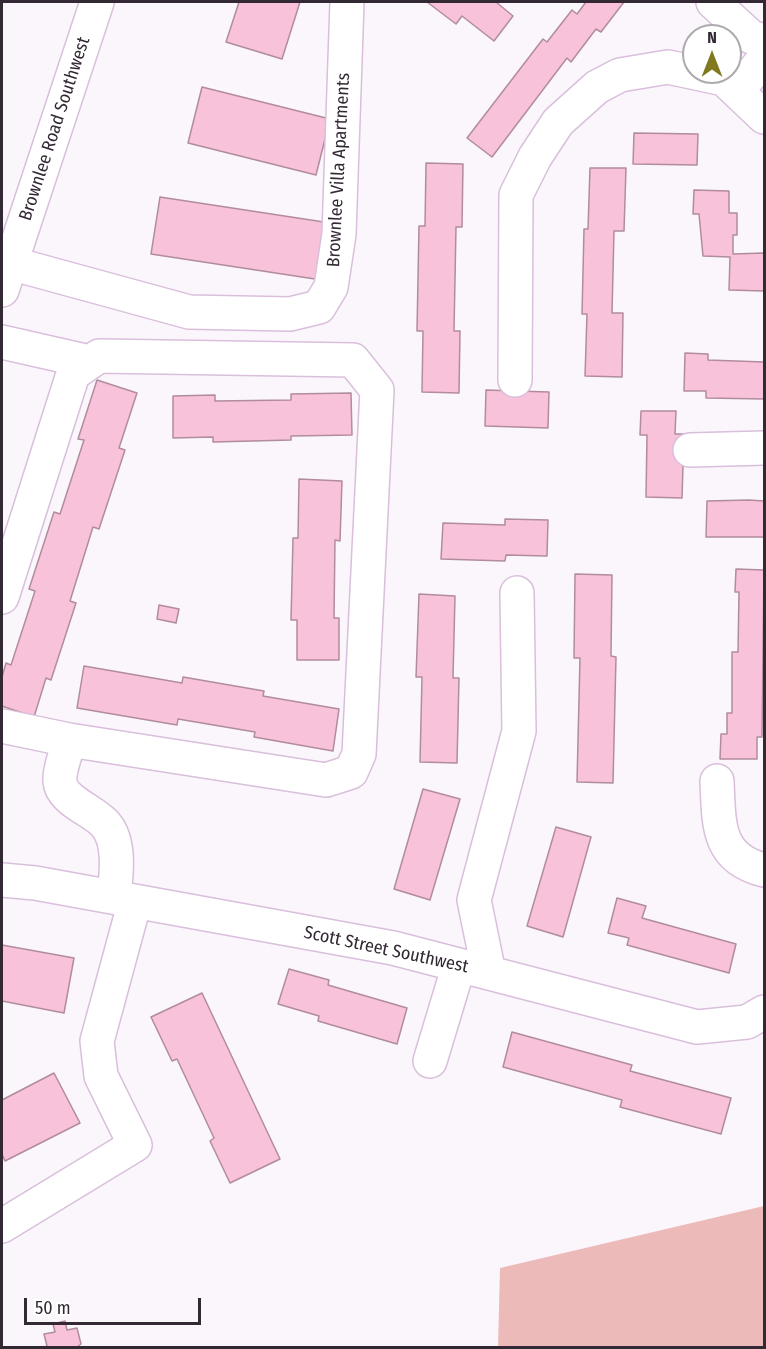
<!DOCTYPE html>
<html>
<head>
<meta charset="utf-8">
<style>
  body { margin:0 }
  #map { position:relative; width:766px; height:1349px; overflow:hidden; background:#fbf6fc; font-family:"Fira Sans Condensed",sans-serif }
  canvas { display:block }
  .frame { position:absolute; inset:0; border:3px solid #332935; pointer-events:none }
  .north { position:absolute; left:682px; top:24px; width:60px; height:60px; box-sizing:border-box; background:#fff; border:2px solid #ada9ae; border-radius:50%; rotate:0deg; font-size:16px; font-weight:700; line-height:24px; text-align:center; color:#332935 }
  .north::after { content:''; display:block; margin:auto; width:21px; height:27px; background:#81791e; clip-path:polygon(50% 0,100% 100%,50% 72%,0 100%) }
  .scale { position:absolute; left:24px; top:1298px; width:177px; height:27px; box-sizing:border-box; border:3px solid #332935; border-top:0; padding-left:8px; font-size:18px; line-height:21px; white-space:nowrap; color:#332935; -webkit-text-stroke:4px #fff; paint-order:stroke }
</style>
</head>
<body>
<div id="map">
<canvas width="766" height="1349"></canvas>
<div class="frame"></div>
<div class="north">N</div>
<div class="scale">50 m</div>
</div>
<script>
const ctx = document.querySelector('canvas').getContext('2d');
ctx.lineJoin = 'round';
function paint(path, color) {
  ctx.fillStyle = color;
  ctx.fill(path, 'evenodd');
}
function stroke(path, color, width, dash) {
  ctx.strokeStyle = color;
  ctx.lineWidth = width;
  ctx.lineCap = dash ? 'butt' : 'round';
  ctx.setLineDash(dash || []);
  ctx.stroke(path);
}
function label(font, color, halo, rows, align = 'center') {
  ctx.font = font + ' "Fira Sans Condensed",sans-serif';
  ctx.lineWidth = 4.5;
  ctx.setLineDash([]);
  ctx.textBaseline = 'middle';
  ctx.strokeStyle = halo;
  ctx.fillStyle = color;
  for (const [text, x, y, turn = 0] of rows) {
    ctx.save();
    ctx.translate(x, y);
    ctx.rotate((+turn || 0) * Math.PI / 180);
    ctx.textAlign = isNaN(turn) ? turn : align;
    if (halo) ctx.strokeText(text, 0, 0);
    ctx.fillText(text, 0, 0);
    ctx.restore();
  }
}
paint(new Path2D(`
  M764 1206V1347H498L500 1268Z`), '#edbaba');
const building = new Path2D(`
  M239 2H300L282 59 226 42Z
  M427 2H496L513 16 494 41 462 16 456 24Z
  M586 2H624L601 32 596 29 571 62 567 58 492 157 467 138 543 39 547 42 572 10 577 14Z
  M202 87 330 119 316 175 188 143Z
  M634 133 698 134 697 165 633 164Z
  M426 163 463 164 462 227H456L454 331H460L459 393 422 392 423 331H417L419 226H425Z
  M590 168H626L624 231H614L612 313H623L622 377 585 376 587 314H582L584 229H588Z
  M694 190 729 191V213H737V235H733V254L764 253V291L729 290 730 257 703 256 699 214H693Z
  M160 197 337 224 328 281 151 254Z
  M685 353 708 354V360L764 362V399L706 398V391H684Z
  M97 380 137 393 119 448 125 450 99 529 93 527 70 601 76 603 51 680 46 678 34 717 2 706V677L6 663 11 665 35 591 29 589 54 512 60 514 84 440 78 439Z
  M486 390 549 392 548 428 485 426Z
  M351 393 352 435 291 436V440L213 442V437L173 438V396L215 395V401L291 400V394Z
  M641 411H676L675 434H684L682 498 646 497 647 435H640Z
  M299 479 342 481 340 541 335 540 334 618H339V660H297V620H291L293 538H298Z
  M749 500 764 501V537H706L707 501Z
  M505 519 548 520 547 556 506 555 505 561 441 559 443 523 505 525Z
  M736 569 764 570 762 737H757V759H720L721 734H727V713H732V652H738L739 592H735Z
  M575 574 612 575 611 656 616 657 613 783 577 782 580 658H574Z
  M419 594 455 596 453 678H459L457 763 420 762 422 677H416Z
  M159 605 179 609 176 623 157 619Z
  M84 666 182 683 183 677 264 691 263 696 339 709 333 751 254 737 255 732 178 719 177 725 77 708Z
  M423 789 460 799 430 900 394 889Z
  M556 827 591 837 563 937 527 926Z
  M617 898 646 906 642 918 736 944 729 973 627 945 629 938 608 933Z
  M2 945 74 958 64 1013 2 1001Z
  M289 969 329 980 328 985 407 1008 397 1044 318 1021 319 1016 278 1004Z
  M202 993 280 1159 230 1183 210 1141 214 1138 177 1059 172 1061 151 1017Z
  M512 1032 632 1065 630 1071 731 1098 721 1134 620 1107 622 1100 503 1067Z
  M54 1073 80 1123 5 1161 2 1154V1100Z
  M65 1321 67 1330 77 1328 81 1344 76 1348H43L47 1346 44 1334 55 1332 53 1324Z`);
paint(building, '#f8c2da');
stroke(building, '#b18c9c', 1.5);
const minor = new Path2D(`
  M713 2 751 37 764 41
  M737 91 764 59
  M10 263 189 312 290 314 319 307 331 287 339 234 347 2
  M2 290 97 2
  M2 342 90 362
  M515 380 516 195 535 157 558 122 597 87 620 75 668 67 724 79 764 117
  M690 450 764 448
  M2 597 73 374 99 356 353 360 377 390 359 754 351 772 326 780 69 740 2 726
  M69 740C67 752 59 768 60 781 61 801 95 811 106 825 121 843 116 876 114 897
  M717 781C719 823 716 858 764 870
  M2 880 35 883 393 948 697 1027 747 1022 764 1012
  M489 973 474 900 519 731 517 593
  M430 1061 459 965
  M2 1226 135 1145 101 1076 97 1041 135 901`);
stroke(minor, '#d9bfdc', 36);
stroke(minor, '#fff', 33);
label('18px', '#332935', '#fff', [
  ["Brownlee Road Southwest",55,129,-72],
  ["Brownlee Villa Apartments",339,170,-87],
  ["Scott Street Southwest",386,950,12]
]);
</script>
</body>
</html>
